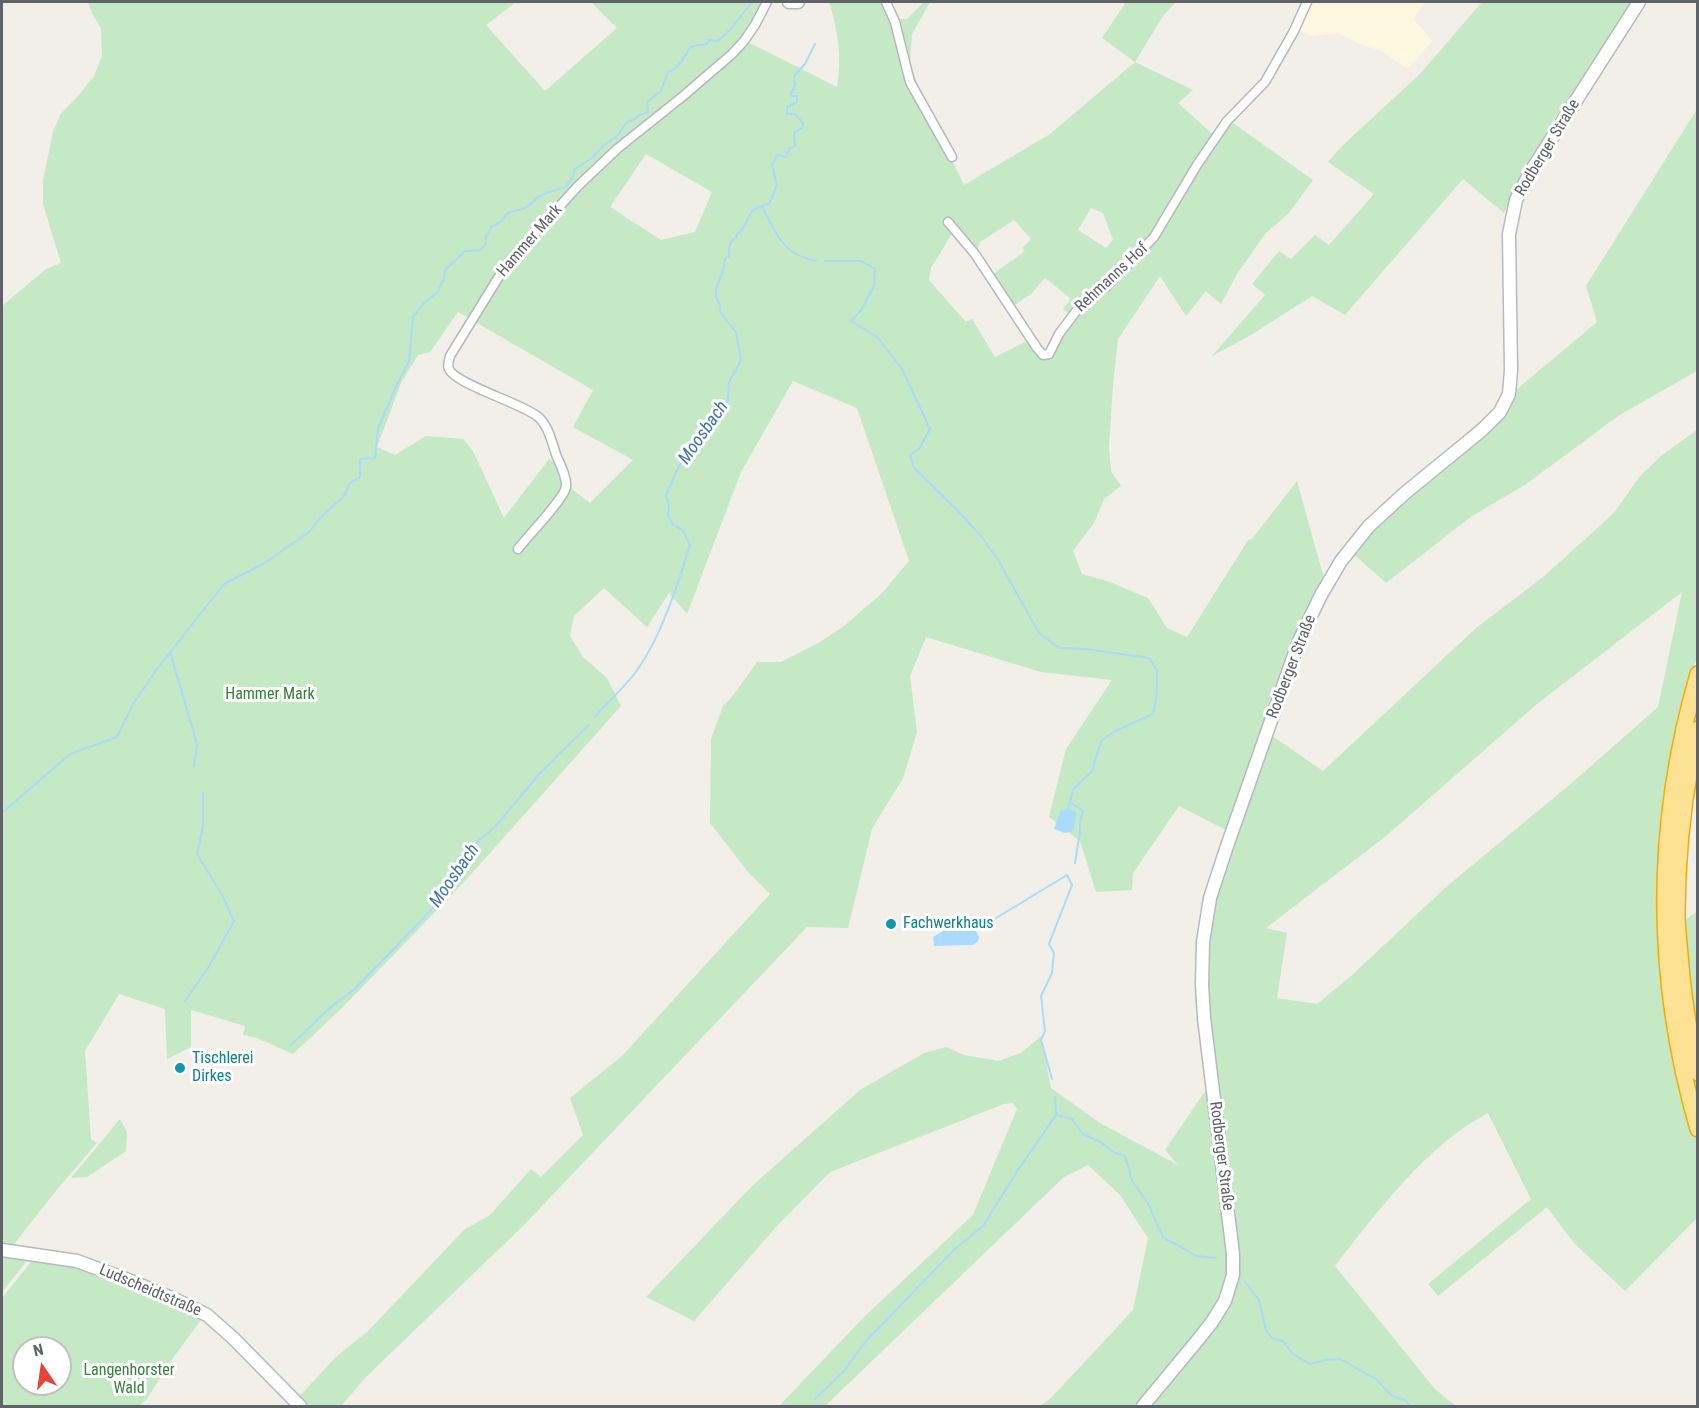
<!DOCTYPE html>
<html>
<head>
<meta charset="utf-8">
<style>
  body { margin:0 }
  #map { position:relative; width:1699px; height:1408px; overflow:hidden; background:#f1efe8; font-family:"Roboto Condensed",sans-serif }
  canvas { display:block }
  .frame { position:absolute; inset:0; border:3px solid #5f6368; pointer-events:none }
  .north { position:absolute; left:12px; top:1336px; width:60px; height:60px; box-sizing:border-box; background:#fff; border:2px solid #bfc1c3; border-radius:50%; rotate:347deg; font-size:16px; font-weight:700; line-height:24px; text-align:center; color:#5f6368 }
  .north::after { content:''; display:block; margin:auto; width:21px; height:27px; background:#ea4335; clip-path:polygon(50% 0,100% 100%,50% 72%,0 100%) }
</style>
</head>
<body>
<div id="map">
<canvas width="1699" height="1408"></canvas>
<div class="frame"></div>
<div class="north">N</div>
</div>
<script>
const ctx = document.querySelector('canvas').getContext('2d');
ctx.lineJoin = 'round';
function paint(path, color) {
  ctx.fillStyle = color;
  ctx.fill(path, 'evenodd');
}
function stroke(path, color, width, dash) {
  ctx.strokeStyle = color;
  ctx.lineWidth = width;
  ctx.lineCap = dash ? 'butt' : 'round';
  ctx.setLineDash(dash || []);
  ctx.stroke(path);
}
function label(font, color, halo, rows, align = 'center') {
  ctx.font = font + ' "Roboto Condensed",sans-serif';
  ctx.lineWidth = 6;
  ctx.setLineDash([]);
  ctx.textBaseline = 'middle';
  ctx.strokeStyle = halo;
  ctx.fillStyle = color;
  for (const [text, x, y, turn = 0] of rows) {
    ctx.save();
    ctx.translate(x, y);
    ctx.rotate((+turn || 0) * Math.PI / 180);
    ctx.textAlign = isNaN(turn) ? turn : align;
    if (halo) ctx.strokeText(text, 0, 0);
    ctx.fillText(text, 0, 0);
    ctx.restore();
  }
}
paint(new Path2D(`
  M1309 2H1425L1413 19 1432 41 1407 69 1384 52 1358 43 1338 33 1313 36 1297 30Z`), '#fef7e0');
paint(new Path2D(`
  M88 2H516L486 25 545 91 617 28 591 2H764L742 39 837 87C842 57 838 30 829 2H890L899 19H907L924 2H930L912 34 910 62 916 80 915 93 936 128 964 185 1050 134 1135 62 1102 38 1126 2H1176L1163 16 1135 62 1193 90 1178 103 1217 138 1229 120 1313 180 1289 213 1265 234 1237 274 1221 304 1206 291 1186 316 1160 276 1118 339 1113 385 1109 447 1111 471 1121 486 1104 499 1094 523 1073 551 1082 574 1110 582 1148 598 1167 628 1187 637 1248 540 1252 539 1297 481 1325 582 1230 832 1179 806 1133 873 1132 890 1096 892 1080 841 1049 817 1066 749 1112 680 1041 672 926 637 910 676 917 732 903 778 872 829 848 928 807 927 524 1225 367 1376 341 1406H301L295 1401 336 1357 369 1330 464 1230 490 1215 531 1169 541 1177 583 1135 570 1098 622 1056 770 894 748 872 710 823 711 739 723 706 732 697 757 662H781L820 642 843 627 883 592 909 561 857 408 793 381 741 472 687 614 669 593 647 627 604 588 574 616 570 636 583 657 607 678 621 706 465 881 342 1008 293 1054 257 1038 243 1035 245 1026 191 1010V1047L167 1059 165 1009 119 994 85 1051 91 1139 97 1143 59 1187 10 1249 2 1248V306L46 269 61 263 43 204V180L53 132 60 115 79 95 94 76 102 56 101 29 92 13ZM646 154 712 192 695 232 661 240 610 207ZM1091 208 1103 213 1113 240 1106 248 1078 230ZM1014 220 1031 239 1022 248 1025 251 990 276 976 254 980 242ZM953 232 974 257 1029 340 995 357 972 319 966 322 929 280 931 268ZM1045 278 1071 299 1063 309 1070 315 1045 353 1012 307 1031 294ZM458 312 593 390 573 427 633 460 590 503 565 484 559 465 549 459 504 518 473 451 463 439 426 436 395 455 377 447 401 383 418 355 430 352Z
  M1482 2H1634L1558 119 1504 213 1463 179 1345 315 1312 296 1251 335 1212 356 1265 295 1252 284 1279 251 1291 259 1315 235 1329 245 1374 194 1328 162 1343 145 1420 74Z
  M1697 109V371L1618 416 1525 485 1472 516 1386 583 1352 553 1400 493 1498 405 1597 322 1586 286Z
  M1697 430V657L1690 678 1663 822 1657 884 1660 940 1697 911V1218L1625 1291 1573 1242 1547 1207 1438 1296 1428 1284 1531 1199 1488 1113C1428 1144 1376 1213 1335 1266L1435 1389 1456 1406H1148L1232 1294 1206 1017 1210 904 1268 733 1323 771 1476 628 1542 578 1604 522 1616 510 1640 476 1662 455ZM1682 592 1658 707 1574 781 1445 888 1351 976 1317 1004 1277 998 1287 933 1266 928 1386 836 1537 704Z
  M1041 1036 1051 1088 1100 1123 1178 1165 1165 1150 1210 1084 1229 1256V1273L1220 1303 1139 1406H1040L1051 1398 1133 1310 1148 1238 1120 1195 1088 1165 1064 1177 825 1406H779L865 1316 973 1215 1017 1109 1013 1103 1004 1104 830 1172 776 1227 694 1321 646 1297 752 1186 860 1090 924 1053 946 1047 964 1055 998 1061 1021 1053Z
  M120 1119 127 1132 126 1151 87 1177 71 1178Z
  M2 1253 30 1257 2 1292Z
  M34 1258 76 1264 204 1316 175 1355 147 1399 139 1406H2V1298ZM24 1348H60V1384H24Z`), '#c5e8c5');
paint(new Path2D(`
  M1068 809 1077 813 1073 831 1065 833 1054 829 1060 811Z
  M970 919 979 937 978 941 973 945 934 946 933 937 960 921Z`), '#aadaff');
stroke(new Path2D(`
  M762 206C771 223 779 246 798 255 803 258 810 259 816 261
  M825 261H861L875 269 874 286 861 310 851 321 877 337 902 369 930 429 919 449 910 455 914 468 956 509 981 536 998 560 1039 633 1059 648 1086 649 1149 658 1157 670V694L1153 714 1115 731 1101 741 1092 771 1073 790 1068 809
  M170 652 197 744 194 766
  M595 717C607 702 623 689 635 673 660 640 678 584 690 545L683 530 673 525 668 516 669 505 666 496C676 468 704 417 728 401L729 382 741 360 736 332 720 312V305L716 297V289L723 271 725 259 729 256C729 248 728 242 736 238L737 234C753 223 742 209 769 204L777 185 772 165 777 155 786 157 789 149 795 146 794 133 803 127V123L795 114H787V107L797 102V96H792L791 93 795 86 794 76 805 64 815 44
  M1070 802 1083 811 1080 821V831L1075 863
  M2 813 70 754 117 737 133 704 157 669 224 584 263 564 309 532 320 518 344 496 350 483 360 477V459L375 458 378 429 397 384 409 362 413 317 425 302 437 293 444 279 445 270 465 251 480 250 484 247 486 242V237L491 227 502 221C506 209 516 212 525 208 531 205 534 199 540 196 559 186 568 194 575 169L592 158 603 146 617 136 627 122 635 119 639 115 648 112 647 102 661 91 668 72C679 69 684 57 690 47L706 44 710 40 718 41 731 29 752 2
  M983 926 1067 875 1072 885 1049 944 1054 953 1052 973 1041 996 1045 1031 1041 1040 1052 1079
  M185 1001 208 968 234 921 221 893 197 854 203 827V793
  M290 1046 332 1006 354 990 438 903 453 882 477 842 494 828 542 771 589 725
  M1057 1115 1072 1119 1083 1134 1099 1141 1115 1153 1125 1156 1132 1181 1148 1203 1163 1238 1176 1244 1196 1256 1216 1258
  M1245 1282 1259 1300 1266 1330 1272 1338 1283 1341 1293 1354 1310 1364 1325 1360 1340 1359 1376 1379 1392 1396 1405 1400 1410 1406
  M815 1399 843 1372 867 1340 955 1249 983 1226 1018 1170 1056 1115 1055 1097`), '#aadaff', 2);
const street = new Path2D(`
  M886 2 895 22 910 82 952 157
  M948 222 975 254 1037 348 1043 355 1049 354 1059 334 1083 302 1106 287 1154 237 1197 165 1227 121 1265 82 1294 31 1307 2
  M518 549C527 537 564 499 566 487 567 478 561 466 557 457 552 444 549 425 537 416 521 403 455 384 449 369 447 365 449 360 450 356L506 265 578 186 617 149 682 97 732 54 744 41 755 25 767 2`);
const secondary = new Path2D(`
  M789 2H798
  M2 1250 77 1261 131 1281 176 1300 207 1315 233 1338 300 1406
  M1143 1406 1197 1341 1212 1322 1225 1301 1233 1275V1254L1204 1018 1202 985 1203 942 1210 898 1226 849 1299 641 1321 595 1341 561 1369 526 1405 493 1482 430 1500 412 1509 394 1511 370 1509 234 1516 200 1531 171 1639 2`);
const highway = new Path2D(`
  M1698 674C1654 825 1654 978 1698 1129
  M1698 729C1684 790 1677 852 1677 915 1677 928 1679 942 1680 955 1683 995 1689 1034 1698 1073`);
stroke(street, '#b5b8bc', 11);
stroke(secondary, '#b6babf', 15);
stroke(highway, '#f9ab00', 18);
stroke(street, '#fff', 8);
stroke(secondary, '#fff', 12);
stroke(highway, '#fde293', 15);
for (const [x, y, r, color] of [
  [891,924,6,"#0f9aa8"],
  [180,1068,6,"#0f9aa8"]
]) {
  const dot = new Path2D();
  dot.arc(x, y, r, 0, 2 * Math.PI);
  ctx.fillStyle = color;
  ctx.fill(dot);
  stroke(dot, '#fff', 2);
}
label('16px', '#5f6368', '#fff', [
  ["Rodberger Straße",1548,148,-59],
  ["Hammer Mark",530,241,-49],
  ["Rehmanns Hof",1112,278,-43],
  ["Rodberger Straße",1292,667,-69],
  ["Rodberger Straße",1221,1156,83],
  ["Ludscheidtstraße",150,1291,23]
]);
label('16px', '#348238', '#fff', [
  ["Hammer Mark",270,695],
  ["Langenhorster",129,1371],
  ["Wald",129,1389]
]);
label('16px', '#0d838f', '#fff', [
  ["Fachwerkhaus",903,924],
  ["Tischlerei",192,1059],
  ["Dirkes",192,1077]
], 'left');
label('italic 18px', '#4174aa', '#fff', [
  ["Moosbach",704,433,-55],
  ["Moosbach",455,876,-55]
]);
</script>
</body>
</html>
